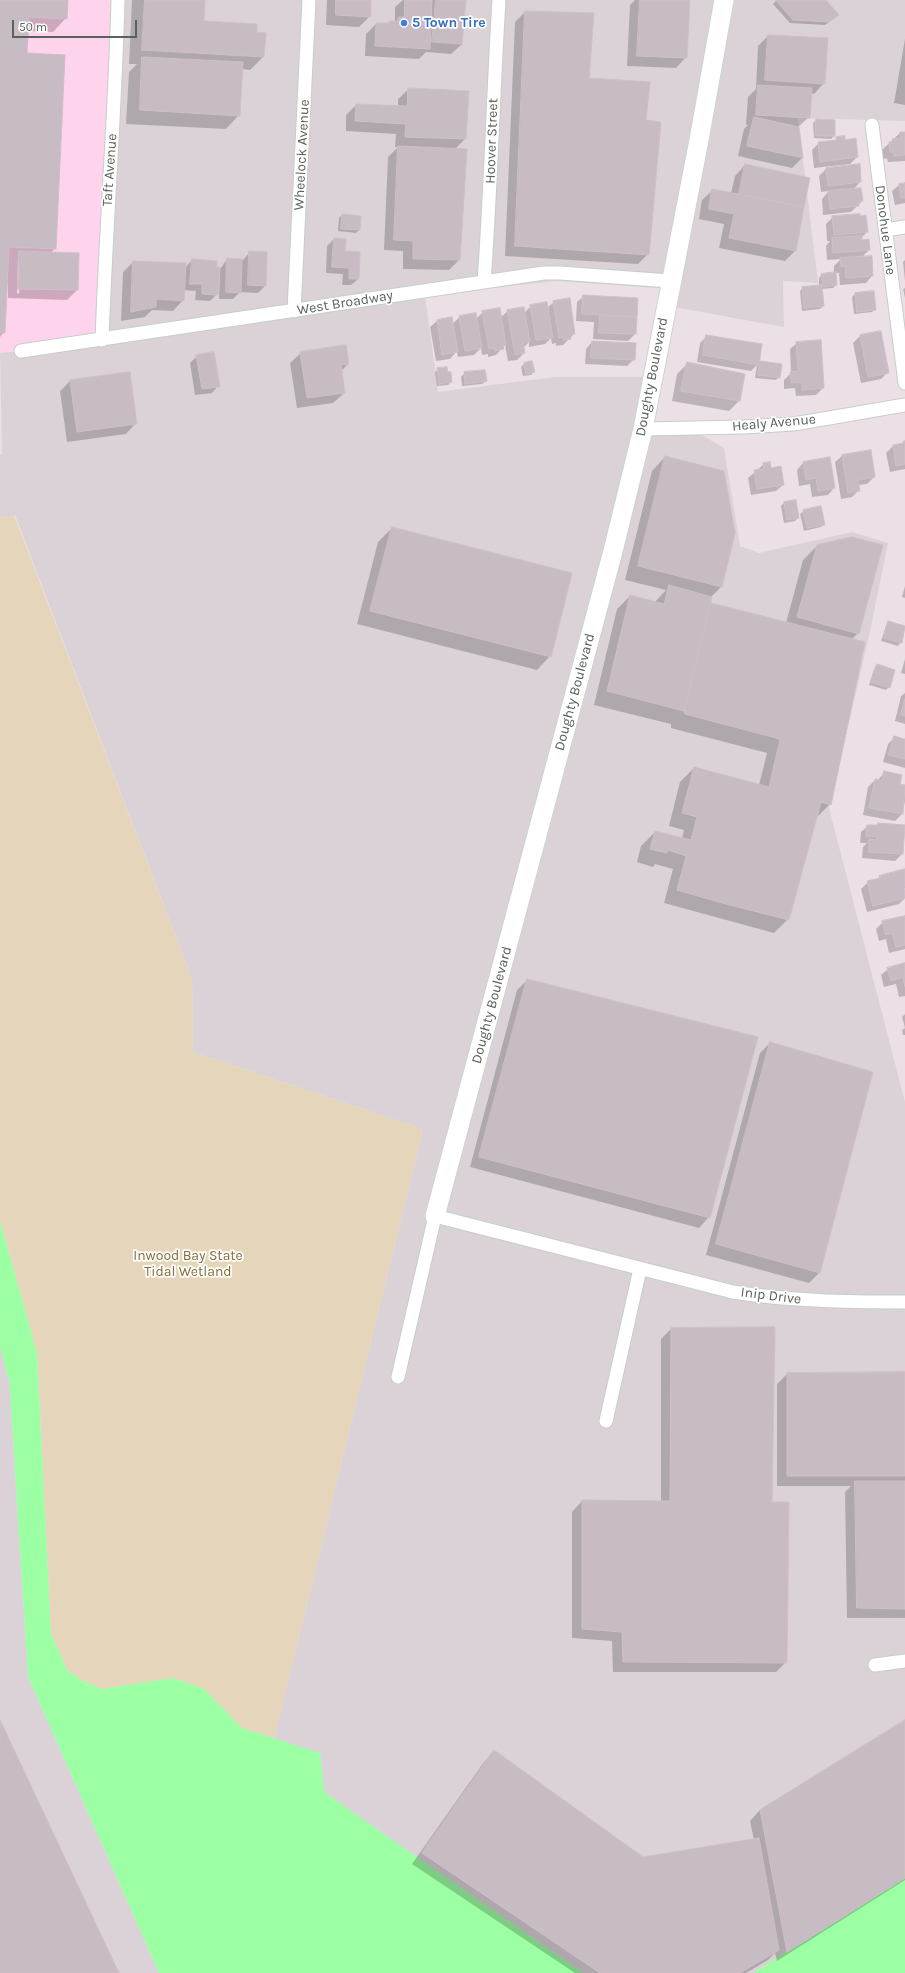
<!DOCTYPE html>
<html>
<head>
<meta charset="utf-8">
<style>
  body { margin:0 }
  #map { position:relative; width:905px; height:1973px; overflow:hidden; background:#ece0e7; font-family:Karla,sans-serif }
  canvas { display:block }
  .scale { position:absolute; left:12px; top:20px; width:125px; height:18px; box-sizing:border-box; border:2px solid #59615a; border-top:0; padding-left:5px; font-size:12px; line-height:14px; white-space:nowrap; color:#59615a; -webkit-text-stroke:3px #fff; paint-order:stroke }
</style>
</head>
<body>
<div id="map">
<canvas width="905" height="1973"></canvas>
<div class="scale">50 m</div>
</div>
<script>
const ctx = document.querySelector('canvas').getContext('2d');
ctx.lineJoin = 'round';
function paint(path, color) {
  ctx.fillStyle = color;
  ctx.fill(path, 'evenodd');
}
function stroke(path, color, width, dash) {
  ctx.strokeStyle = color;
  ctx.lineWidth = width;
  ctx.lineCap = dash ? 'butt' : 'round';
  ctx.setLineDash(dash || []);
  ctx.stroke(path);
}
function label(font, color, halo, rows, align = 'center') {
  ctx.font = font + ' Karla,sans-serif';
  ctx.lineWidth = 3.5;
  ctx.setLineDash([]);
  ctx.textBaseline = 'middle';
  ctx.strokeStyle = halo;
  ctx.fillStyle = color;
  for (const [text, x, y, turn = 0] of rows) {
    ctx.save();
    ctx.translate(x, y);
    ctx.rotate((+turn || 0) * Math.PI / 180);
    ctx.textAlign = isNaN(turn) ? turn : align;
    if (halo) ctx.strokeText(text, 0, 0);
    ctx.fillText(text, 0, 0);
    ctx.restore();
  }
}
paint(new Path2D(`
  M0 0H116L98 335 0 353Z`), '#fed3ec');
paint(new Path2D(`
  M118 0H905V121L798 118 818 283 783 281 784 327 668 306 671 289 557 281 425 295 438 392 554 377H655L646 424 686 426 724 448 740 546 759 553 852 532 888 543 868 641 829 808 905 1102V1877L753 1973H583L323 1792 320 1753 274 1739 423 1129 193 1052 192 979 15 515 0 518V455L2 454 0 353 21 351 98 335Z
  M0 1334 8 1360 28 1677 159 1973H0Z`), '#dad2d7');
paint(new Path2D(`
  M14 515 192 979 193 1052 423 1129 274 1739 242 1728 203 1688 173 1678 102 1689 83 1681 67 1670 51 1634 37 1353 0 1221V518Z`), '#e5d6bb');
paint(new Path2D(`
  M0 1221 37 1353 51 1634 67 1670 83 1681 102 1689 172 1678 203 1688 242 1728 320 1753 324 1792 583 1973H159L28 1677 8 1360 0 1331Z
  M905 1877V1973H753Z`), '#9dffa4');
paint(new Path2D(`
  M0 0H67L66 18 53 32 27 31 26 54 55 248 51 253 78 254 77 290 67 300 8 298V284H6L4 332 0 337ZM18 261H20L19 294 17 293Z
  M132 0H204L203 22 256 33 264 56 250 70 242 69 239 115 226 129 126 124 129 72 137 64H129Z
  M327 0H370V16L359 27 326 25Z
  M403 0H465L462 44 451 54 426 52 419 59 365 56 366 34 376 24H387L390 22H395V7Z
  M635 0H689L686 57 676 68 627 66 630 5Z
  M777 0H825L835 18 825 25 790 23 773 4Z
  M525 12 588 79 645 121 648 254 638 264 505 256 515 22Z
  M768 36 824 83 814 94 810 93 809 117 798 127 802 158 792 168 738 156 744 129 748 125H746L748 97 756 89 758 46Z
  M905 39V105L894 103Z
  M409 89 465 139 454 150 459 260 449 270 403 269V251L384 250 388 157 398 147H395L396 134 346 131V115L356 105 398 107V99Z
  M816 120 834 136 831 139 814 138 813 123Z
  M900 133H905V161L888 162 887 158 883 159 882 150Z
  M837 138 844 141 857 157 850 164 814 168 812 150 819 143 834 142Z
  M745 165 809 178 795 251 785 261 719 248 724 224 699 219 702 200 713 190 731 193 735 176Z
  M826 169 860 182 853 190 862 201 851 212 823 215 822 199 829 191 821 192 819 176Z
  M905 184V203L895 205 892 191 899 185Z
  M342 215 359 230 356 233 338 231 339 218Z
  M833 217 867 232 861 238V241H868L869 250 862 257 872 276 866 283 840 285 839 273H835L836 285 833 288 821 289 823 306 820 309 802 311 800 291 803 288 819 286V278L822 275 834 274V266L841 259 827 260 826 246 830 241H827L826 224Z
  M334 239 344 252 358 279 351 285H342L343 274 326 273 327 246Z
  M250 252 265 286 258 293 240 292 233 299H219L220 271H219L217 294 210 301 195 300 196 291 184 290 183 300 173 311 152 310 145 317 121 321 123 272 133 262 185 268 192 260 221 268 227 259 243 260Z
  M905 260V281L903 262Z
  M905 288V298L903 289Z
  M855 294 875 309 872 312 854 314 852 297Z
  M584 296 637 299 635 334 628 341 593 339 594 322 576 321 577 302Z
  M554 302 574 334 563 345 556 346V343L552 344 551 338 545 344 529 347V342L523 348 524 353 517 360 508 361 505 345 496 355 488 357V354L482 355 481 348 474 355 458 357 457 351 450 359 436 361 430 327 437 321 451 318 452 324 460 317 476 319 483 312 500 318 508 311 524 313 531 306 547 308Z
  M880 332 888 372 881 379 861 383 853 343 860 336Z
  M707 336 758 365 760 362 779 377 776 380 755 378 757 365 751 371 697 362 700 343Z
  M592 342 634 359 627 366 585 364 586 349Z
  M797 343 823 388 816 395 796 396 795 388 784 389V380L791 373 790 349Z
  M301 353 348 364 341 371 344 393 333 403 297 408 290 363Z
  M197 356 218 386 212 393 195 395 190 363Z
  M688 363 744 375 739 401 729 411 672 401 677 374Z
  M524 364 534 372 531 375 523 376 521 367Z
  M438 369 451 382 448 385 437 386 435 372Z
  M465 373 486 381 482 384 462 386 461 377Z
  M70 381 136 423 126 434 67 442 60 391Z
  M904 443H905V469L890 472 886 453 893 446Z
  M842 456 874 477 867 484 858 485 859 490 852 497 841 499 835 462Z
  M665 457 721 587 710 598V604L786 623 803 560 817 546 858 633 851 640 830 804 816 818 788 919 774 933 664 903 673 869 655 864 653 867 637 862 641 846 655 832 682 839 684 830 669 826 680 782 694 768 759 785 767 753 671 728V724L594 705 617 609 630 596 655 602 666 590 625 580 652 471Z
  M803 463 834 488 828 495 812 497 810 484 799 486 797 470Z
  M764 464 770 469 783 485 776 491 751 495 748 478Z
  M784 503 798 518 795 521 784 523 781 506Z
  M804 511 824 524 821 527 804 531 800 514Z
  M392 528 550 656 537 670 357 624 378 542Z
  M905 586V598L902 597Z
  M889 622 905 627 901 642 898 646 881 641 886 626Z
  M905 659V674L901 673Z
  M877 666 889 687 886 690 869 685 874 669Z
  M905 693V724L895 721 901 696Z
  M894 738 905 740V768L883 762 888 744Z
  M885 772 899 785 905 786V801L902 814 895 821 863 815 868 787 875 780 877 781Z
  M868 826 902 854 895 861 862 858 863 847 867 843H860L861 832Z
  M905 870V888L903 889 905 898 899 904 867 912 861 889 868 882 877 880 880 877Z
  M905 917V949L889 953 886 939 879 941 876 929 883 922Z
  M905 964V996L899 997 896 984 884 987 881 975 888 969Z
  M527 980 709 1217 699 1228 470 1167 517 990Z
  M905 1014V1035H903L902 1030 905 1028 902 1017Z
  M770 1043 872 1073 819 1273 809 1283 706 1255 760 1053Z
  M671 1329 771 1503 786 1662 776 1672H613L612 1641 572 1638V1512L582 1501 661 1502V1339Z
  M905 1373V1618H847L845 1492 851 1486H777V1384L787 1374Z
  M905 1721V1880L777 1961 775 1953 768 1960 746 1973H575L412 1864 484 1762 494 1751 643 1858 754 1840 750 1821 760 1810Z`), '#0003');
stroke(new Path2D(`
  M0 1336 10 1376`), '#9dffa4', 5);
const building = new Path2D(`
  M0 0H68L67 19 29 17 27 53 65 55 56 249 9 247 5 333H0Z
  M145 0H205L204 21 257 24V32L266 33 264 57 142 50Z
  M336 0H371V17L336 15Z
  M405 0H432L430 49 375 46 376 23H389V21H398V17H404Z
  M436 0H466L462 44 432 42Z
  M640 0H690L687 58 637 56Z
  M776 0H826L839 15 829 22 793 20Z
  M525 11 594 13 589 78 650 82 646 120 661 122 649 255 515 246Z
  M768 35 828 38 825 84 765 80Z
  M142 57 243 62 240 116 140 110Z
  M758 85 812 88 810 118 756 115Z
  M408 88 469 91 466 139 405 137 406 124 355 121 356 104 407 106Z
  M754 117 799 127 803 158 747 146Z
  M816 119 835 120V136H816Z
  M900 132H905V155L894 156V152H890L889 142H893L892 139 900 138Z
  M845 136V140L856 138 858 157 820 162 818 142 837 140 836 137Z
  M398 146 467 149 460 260 413 259V241L394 240Z
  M745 164 810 178 804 207 739 194Z
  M860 164 861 182 828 186 826 168Z
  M905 183V198H901L899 184Z
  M861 188 863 201H858L859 206 830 209 828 191Z
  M712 189 804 207 796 251 729 238 734 214 709 209Z
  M342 214 361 216 360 230 341 229Z
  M860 214V216L866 215 868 232 834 235 832 216Z
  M862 236V240L869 239 870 250 833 253 832 238Z
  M334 238 346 239 345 251 360 252 359 279H349V268L332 267Z
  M19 251 79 253 78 290 18 289Z
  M249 251 267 252 266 286 248 285Z
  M872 256 873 276 846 278 845 266 841 267 840 258Z
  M227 258 242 259 241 293 226 292Z
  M192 259 217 261V267H220L218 295 202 294V284H190Z
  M133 261 186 263 184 301 156 299V307L131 312Z
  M836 272 837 285 823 287 821 274Z
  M822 285 824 306 804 308 802 287Z
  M874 291 876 310 857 312 855 293Z
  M583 295 638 298 637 317 582 314Z
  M570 298 575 334 570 335 571 339 563 340 562 337 559 338 553 301Z
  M547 302 553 338 536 340 530 305Z
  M524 307 530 342 523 343 525 353 515 355 507 310Z
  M500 308 506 345 503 346 504 349 495 351 494 348 489 349 482 311Z
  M476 313 482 348 465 351 459 316Z
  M600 315 637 317 636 334 599 333Z
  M452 317 458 352 442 355 437 320Z
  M881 331 889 373 868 377 860 335Z
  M706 335 762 344 759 365 703 355Z
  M821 340 824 388 802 390V382L791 383 790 372 798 371 796 342Z
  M592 341 636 343 635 360 591 358Z
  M346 345 349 364 341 365 345 393 307 398 300 352Z
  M214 352 220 387 202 389 196 355Z
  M532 361 535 372 526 374 524 363Z
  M760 361 782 364 780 378 758 375Z
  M687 362 745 374 740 401 681 391Z
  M447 367 448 372H451L452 382 439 384 437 368Z
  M485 370 487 381 465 384 464 372Z
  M130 372 137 424 77 432 70 380Z
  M905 441V464L896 466 893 445 904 443 903 442Z
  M871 450 875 477 858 480 860 491 848 493 842 455Z
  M665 456 724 471 735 533 722 587 638 566Z
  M830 457 835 488 818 491 816 478 806 480 803 462Z
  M770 462 771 468 781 466 784 485 757 489 754 470 764 469 763 463Z
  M796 500 799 518 787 520 784 502Z
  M821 506 825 525 807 528 803 510Z
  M392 527 572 573 551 657 370 611Z
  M852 537 883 545 859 634 797 617 817 545Z
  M669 585 712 597 684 711 607 691 630 595 664 604Z
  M711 603 865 642 831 805 821 802 789 920 722 903 677 890 686 856 668 850 667 853 650 849 655 831 691 840 697 817 682 813 694 767 769 787 780 739 685 714 684 711Z
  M888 621 905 626 902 643 884 638Z
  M877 664 895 670 890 688 871 682Z
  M905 699V716L901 715Z
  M894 736 905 739V759L889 755Z
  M884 771 902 775 900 784 905 785 903 814 869 808 875 779 882 781Z
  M878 823 905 825 903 854 869 852V839L877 840V837L866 836 867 825H877Z
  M905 869V885L904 886 905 898 873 906 867 881 880 878 879 876Z
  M905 916V945L896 947 892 933 886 935 882 921Z
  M905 963V987L903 977 891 981 887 968Z
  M527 979 758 1037 710 1218 479 1157Z
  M770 1042 873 1072 820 1273 716 1244Z
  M775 1327 772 1502H789L787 1663 623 1662 622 1632 582 1629V1500L670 1501 671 1328Z
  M905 1372V1476H787V1373Z
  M855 1481H905V1609L857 1608Z
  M0 1720 119 1973H0Z
  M905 1720V1878L787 1952 760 1810Z
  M494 1750 643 1857 759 1838 779 1950 740 1973H600L422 1853Z`);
paint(building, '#c7bcc3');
stroke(building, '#d1becb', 1);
const minor = new Path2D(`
  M872 125 905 383
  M885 230 905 227
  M484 282C491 188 493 94 499 0
  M294 311 309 0
  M102 340C106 226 115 113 118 0
  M21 351 544 273H560L670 281
  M643 429 743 427 794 424 905 405
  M398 1377 435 1216 733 1292C791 1301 846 1302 905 1302
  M606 1421 640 1269
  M875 1665 905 1661`);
const secondary = new Path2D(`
  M435 1216 613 551 643 429 699 140 724 0`);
stroke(minor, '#c7cec9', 15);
stroke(secondary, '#cbd4cd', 21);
stroke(minor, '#fff', 13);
stroke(secondary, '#fff', 19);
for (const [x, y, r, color] of [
  [404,23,4,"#3f7fe0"]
]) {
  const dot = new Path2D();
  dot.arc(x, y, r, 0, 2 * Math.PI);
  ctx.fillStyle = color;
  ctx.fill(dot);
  stroke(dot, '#fff', 1.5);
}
label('bold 14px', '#366cbe', '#fff', [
  ["5 Town Tire",412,23]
], 'left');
label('14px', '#59615a', '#fff', [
  ["Hoover Street",492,141,-88],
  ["Wheelock Avenue",302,155,-87],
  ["Taft Avenue",110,170,-86],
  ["Donohue Lane",885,230,83],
  ["West Broadway",345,303,-9],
  ["Doughty Boulevard",652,377,-79],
  ["Healy Avenue",774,423,-5],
  ["Doughty Boulevard",575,692,-75],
  ["Doughty Boulevard",492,1005,-75],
  ["Inip Drive",771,1296,7]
]);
label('14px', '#856c34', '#fff', [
  ["Inwood Bay State",188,1256],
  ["Tidal Wetland",188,1272]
]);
</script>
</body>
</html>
